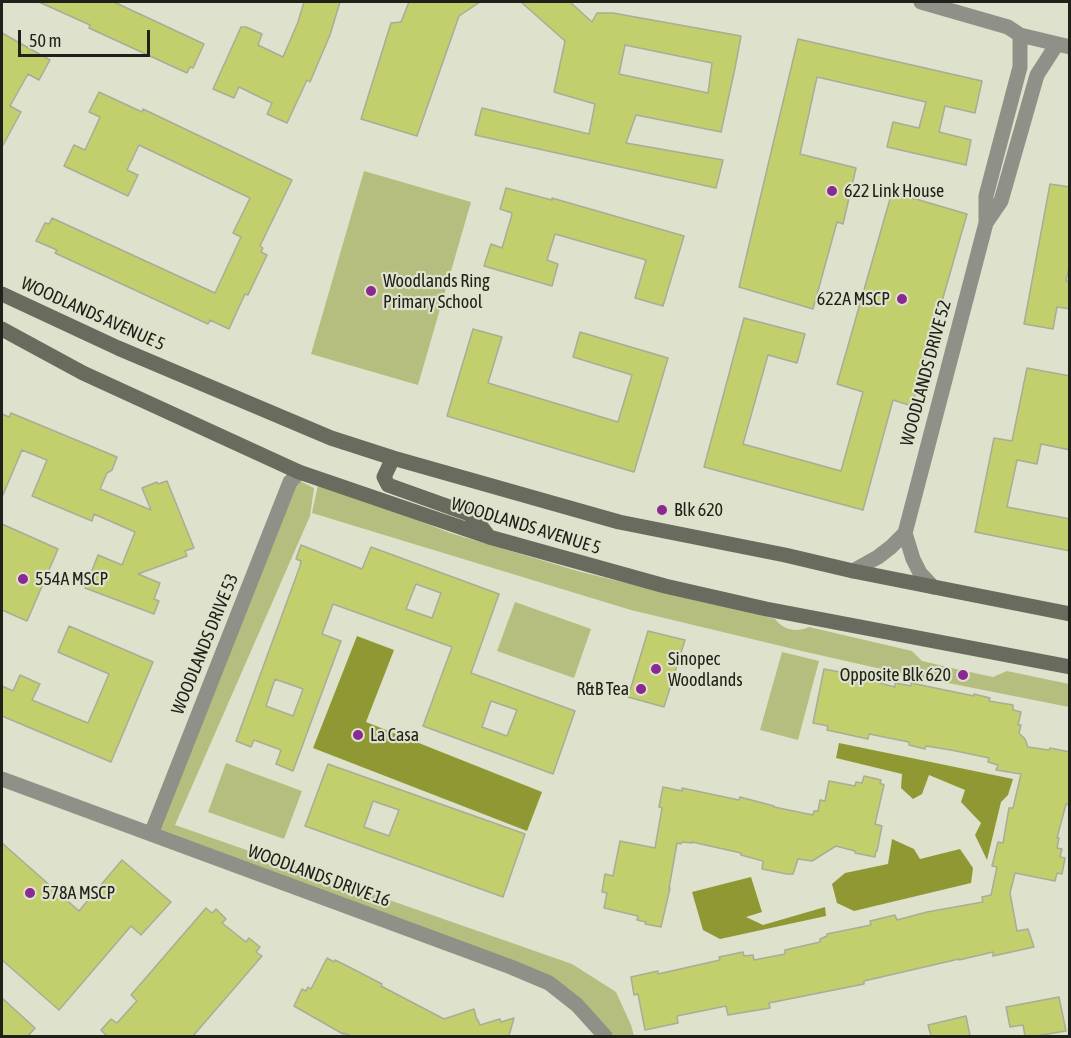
<!DOCTYPE html>
<html>
<head>
<meta charset="utf-8">
<style>
  body { margin:0 }
  #map { position:relative; width:1071px; height:1038px; overflow:hidden; background:#dee1cb; font-family:"Asap Condensed",sans-serif }
  canvas { display:block }
  .frame { position:absolute; inset:0; border:3px solid #202119; pointer-events:none }
  .scale { position:absolute; left:18px; top:30px; width:132px; height:27px; box-sizing:border-box; border:3px solid #202119; border-top:0; padding-left:8px; font-size:18px; line-height:21px; white-space:nowrap; color:#202119; -webkit-text-stroke:4px #dee1cb; paint-order:stroke }
</style>
</head>
<body>
<div id="map">
<canvas width="1071" height="1038"></canvas>
<div class="frame"></div>
<div class="scale">50 m</div>
</div>
<script>
const ctx = document.querySelector('canvas').getContext('2d');
ctx.lineJoin = 'round';
function paint(path, color) {
  ctx.fillStyle = color;
  ctx.fill(path, 'evenodd');
}
function stroke(path, color, width, dash) {
  ctx.strokeStyle = color;
  ctx.lineWidth = width;
  ctx.lineCap = dash ? 'butt' : 'round';
  ctx.setLineDash(dash || []);
  ctx.stroke(path);
}
function label(font, color, halo, rows, align = 'center') {
  ctx.font = font + ' "Asap Condensed",sans-serif';
  ctx.lineWidth = 4.5;
  ctx.setLineDash([]);
  ctx.textBaseline = 'middle';
  ctx.strokeStyle = halo;
  ctx.fillStyle = color;
  for (const [text, x, y, turn = 0] of rows) {
    ctx.save();
    ctx.translate(x, y);
    ctx.rotate((+turn || 0) * Math.PI / 180);
    ctx.textAlign = isNaN(turn) ? turn : align;
    if (halo) ctx.strokeText(text, 0, 0);
    ctx.fillText(text, 0, 0);
    ctx.restore();
  }
}
paint(new Path2D(`
  M364 171 471 202 418 385 311 354Z
  M292 477 314 488 310 516 175 825 572 964 616 992 631 1025 634 1036H606L556 979 151 834Z
  M318 485 380 505 450 533 581 572 775 619C783 630 797 633 809 627L912 651 922 661 956 669 993 677 1007 671 1069 684V707L908 675 806 652 631 610 312 513Z
  M515 602 591 629 574 678 497 651Z
  M782 652 819 661 798 740 760 730Z
  M226 763 302 791 284 839 208 812Z`), '#b5bd7f');
paint(new Path2D(`
  M357 636 394 650 366 722 542 792 527 831 313 748Z
  M839 743 1013 779 1008 795 1001 802 987 860 975 835 981 823 961 802 965 790 929 775 922 794 913 799 901 788 902 774 836 758Z
  M892 839 914 849 920 859 960 849 973 868 971 883 854 911 837 903 832 884 845 873 888 864Z
  M751 877 762 912 746 917 763 925 825 907 826 916 720 939 703 930 692 892Z`), '#8f9833');
const building = new Path2D(`
  M39 2H114L204 44 193 68 190 67 187 73 89 28 90 25Z
  M304 2H340L330 35 310 82 307 80 287 123 267 114 272 103 239 87 234 98 213 89 241 27H246L262 34 258 45 283 57 298 22Z
  M409 2H480L459 16 417 136 361 119 391 23 401 22Z
  M521 2H570L592 22 597 13H613L741 36 735 68 721 132 636 115 626 143 723 160 716 188 475 135 482 108 589 134 595 104 554 92 565 41ZM625 45 712 63 708 93 619 74Z
  M2 33 50 60 39 80 28 74 10 106 21 112 2 147Z
  M798 39 982 81 975 113 945 106 939 132 971 140 966 165 887 147 893 122 919 128 926 102 817 77 800 154 856 168 843 224 837 222 813 309 739 287Z
  M99 92 142 112 143 109 292 180 260 246 263 248 261 252 267 255 248 295 245 294 229 329 210 320 208 324 55 253 57 250 36 241 45 223 49 224 52 218 215 293 241 237 233 233 250 198 139 145 127 170 138 175 128 196 64 166 74 145 85 150 100 117 89 112Z
  M1050 184 1070 187V264L1066 281 1070 282V309L1057 307 1053 329 1024 324Z
  M506 188 552 200V198L684 236 663 306 635 298 646 260 555 234 547 260 558 264 552 286 484 266 491 244 502 248 511 218 512 213 500 209Z
  M892 192 967 214 912 406 893 400 863 510 704 467 744 318 805 334 797 363 768 355 743 444 841 471 863 392 837 384Z
  M473 329 502 337 488 383 618 422 632 375 573 357 580 332 668 358 634 472 447 416Z
  M1027 368 1070 376V450L1041 444 1037 464 1017 460 1007 507 1070 519V551L975 532 994 438 1012 441Z
  M11 413 117 457 112 470 107 473 100 489 151 510 142 488 157 482 158 484 167 481 194 548 185 551 187 556 138 574 160 583 154 599 159 601 154 614 85 588 98 555 122 565 135 532 94 514 92 521 32 496 47 460 22 450 2 497V414L9 417Z
  M2 524 58 549 27 621 2 610Z
  M301 545 362 569 371 547 499 594 471 673 575 711 553 774 423 726 452 647 333 604 322 634 341 641 293 771 276 764 281 750 254 740 251 747 236 741 300 566 301 561 296 559ZM416 584 441 593 432 618 406 609ZM275 679 303 689 293 716 266 706ZM491 701 517 710 507 736 482 727Z
  M69 626 153 662 111 762 2 716V686L13 691 20 675 40 684 32 700 88 723 109 674 58 652Z
  M648 631 685 640 664 707 628 697Z
  M841 668 857 671 856 677 895 687V683L911 686V683L974 696V694L990 698 989 701 1013 705V710L1021 712 1018 725H1021L1019 733 1025 739 1028 747 1049 750 1050 748 1070 752V805L1066 804 1057 838H1059L1057 848 1062 849 1060 857 1065 858 1062 874 1057 873 1055 881 1015 873 1010 893 1017 931 1028 929 1034 947 993 956V952L959 960V959L864 981V984L769 1003 770 1008 728 1015 726 1006 677 1016 678 1023 645 1030 638 994 634 995 631 977 658 971V974L720 960 719 957 743 952 744 956 753 955 754 960 785 954V950L820 942V939L827 936V934L871 925 870 921 895 915 897 920 927 912 983 902 982 897 991 895 997 867 992 866 998 842 1003 843 1009 808H1013L1021 774 996 770 998 765 988 762 989 758 951 750 926 746 925 749 909 745V742L869 734 868 739 827 730 828 726 813 723 824 669 840 672Z
  M328 764 525 834 503 897 305 826ZM373 801 399 810 389 836 364 827Z
  M864 776 881 780 880 783 884 785 875 824 882 826 877 851H876L875 857 855 853V851L836 846 812 861 798 859 793 874H787L762 869 763 861 741 855V853L692 842V843L682 842 681 844 677 843 669 888H670L661 927 645 924 646 922 637 920 638 916 604 908 607 893 602 892 605 874 613 876 620 841 655 848 662 808 659 807 663 787 682 791V788L739 800 740 797 774 806V807L813 815 814 811H818L820 800 825 801 829 781 855 786 856 782 862 783Z
  M2 843 79 911 122 860 171 902 141 935 131 926 59 1010 2 960Z
  M206 908 212 913 216 909 226 919 222 923 246 942 249 938 260 947 256 952 262 956 193 1036H104L106 1035 101 1030 111 1019 117 1023 134 1004 137 1001 131 995Z
  M327 958 334 962 335 960 351 968 382 984 381 986 444 1019 474 1009 477 1020H478L480 1025 500 1019 501 1022 514 1018 509 1036H351L343 1033V1034L294 1006 302 989 306 991 308 987 311 989Z
  M1059 997 1066 1031 1036 1036H1025L1023 1025 1010 1027 1006 1007Z
  M2 998 35 1028 28 1036H2Z
  M966 1016 970 1036H931L928 1025Z`);
paint(building, '#c3ce6c');
stroke(building, '#a9ac97', 1.5);
stroke(new Path2D(`
  M921 2 1008 27 1020 35 1070 47
  M986 223 1001 201 1037 75 1057 44
  M905 533 913 559 920 573 933 587
  M853 571 878 557 891 547 905 533 986 223V196L1020 67V35
  M2 779 511 967 549 983 577 1005 605 1036
  M151 834 290 482 299 472`), '#8f9087', 15);
stroke(new Path2D(`
  M2 294 118 348 331 438 393 458 619 522 785 555 853 571 1070 614
  M2 329 83 373 299 472 489 537 665 586 766 609 1070 667
  M393 458 384 477 388 485 469 514 477 521 489 537`), '#696b5e', 15);
for (const [x, y, r, color] of [
  [832,191,6,"#8a2992"],
  [371,291,6,"#8a2992"],
  [902,299,6,"#8a2992"],
  [662,510,6,"#8a2992"],
  [23,579,6,"#8a2992"],
  [656,669,6,"#8a2992"],
  [963,675,6,"#8a2992"],
  [641,689,6,"#8a2992"],
  [358,735,6,"#8a2992"],
  [30,893,6,"#8a2992"]
]) {
  const dot = new Path2D();
  dot.arc(x, y, r, 0, 2 * Math.PI);
  ctx.fillStyle = color;
  ctx.fill(dot);
  stroke(dot, '#dee1cb', 2);
}
label('18px', '#202119', '#dee1cb', [
  ["622 Link House",844,191],
  ["Woodlands Ring",383,281],
  ["Primary School",383,302],
  ["622A MSCP",890,299,"right"],
  ["Blk 620",674,510],
  ["554A MSCP",35,579],
  ["Sinopec",668,659],
  ["Woodlands",668,680],
  ["Opposite Blk 620",951,675,"right"],
  ["R&B Tea",629,689,"right"],
  ["La Casa",370,735],
  ["578A MSCP",42,893]
], 'left');
label('18px', '#202119', '#dee1cb', [
  ["WOODLANDS AVENUE 5",93,314,24],
  ["WOODLANDS DRIVE 52",926,373,-75],
  ["WOODLANDS AVENUE 5",526,526,17],
  ["WOODLANDS DRIVE 53",205,644,-68],
  ["WOODLANDS DRIVE 16",319,876,20]
]);
</script>
</body>
</html>
